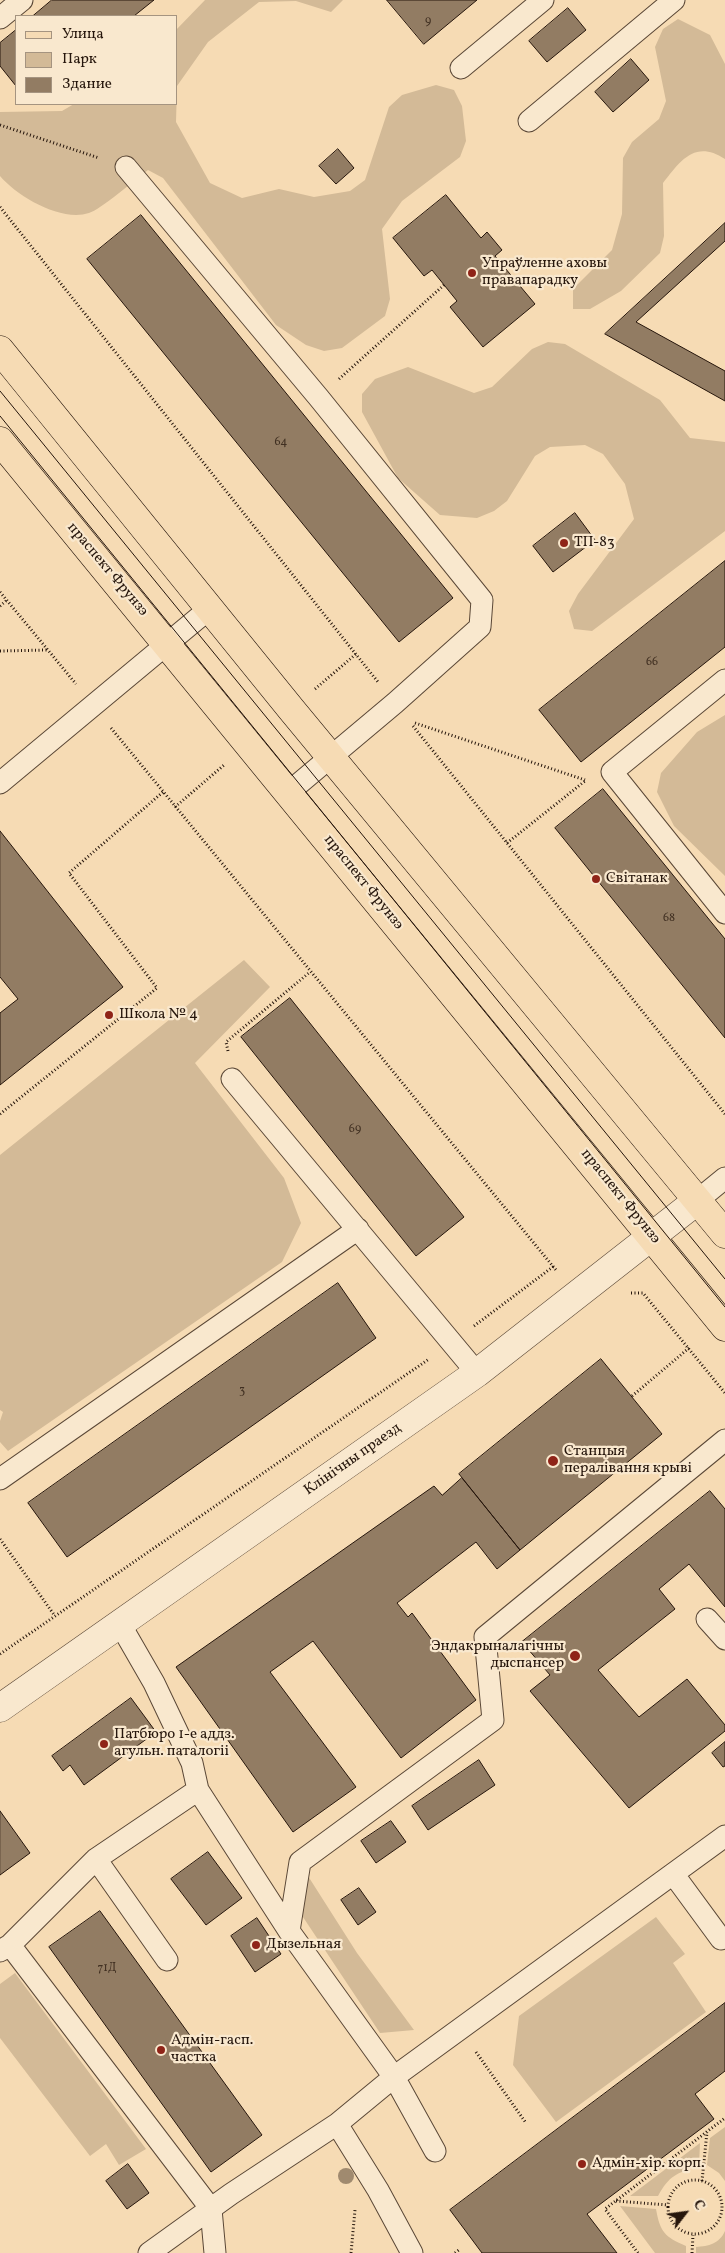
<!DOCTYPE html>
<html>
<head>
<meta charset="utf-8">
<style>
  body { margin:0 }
  #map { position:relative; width:725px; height:2253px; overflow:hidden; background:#f6dbb4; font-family:Vollkorn,serif }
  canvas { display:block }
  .legend { position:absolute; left:15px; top:15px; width:162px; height:90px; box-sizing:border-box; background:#f9e8ce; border:1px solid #a59480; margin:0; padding:6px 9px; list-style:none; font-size:15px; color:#26160c }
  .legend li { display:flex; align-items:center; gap:10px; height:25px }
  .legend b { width:25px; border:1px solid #a59480 }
  .north { position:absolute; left:660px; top:2188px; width:50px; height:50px; -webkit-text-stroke:4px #f9e8ce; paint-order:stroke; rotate:60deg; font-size:14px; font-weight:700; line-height:20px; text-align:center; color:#26160c }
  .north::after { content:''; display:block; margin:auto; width:18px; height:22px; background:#26160c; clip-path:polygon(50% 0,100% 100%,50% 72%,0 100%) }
</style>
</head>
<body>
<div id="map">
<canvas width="725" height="2253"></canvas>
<ul class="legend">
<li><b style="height:6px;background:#f6dbb4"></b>Улица</li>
<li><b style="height:14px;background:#d3ba97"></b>Парк</li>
<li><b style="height:14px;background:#927c63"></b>Здание</li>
</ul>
<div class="north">С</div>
</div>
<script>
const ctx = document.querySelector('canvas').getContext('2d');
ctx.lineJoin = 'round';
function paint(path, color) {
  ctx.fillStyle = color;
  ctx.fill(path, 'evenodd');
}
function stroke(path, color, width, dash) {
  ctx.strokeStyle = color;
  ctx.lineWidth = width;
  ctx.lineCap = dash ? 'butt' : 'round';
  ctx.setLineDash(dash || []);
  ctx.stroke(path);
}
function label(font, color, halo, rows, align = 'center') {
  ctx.font = font + ' Vollkorn,serif';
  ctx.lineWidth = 4.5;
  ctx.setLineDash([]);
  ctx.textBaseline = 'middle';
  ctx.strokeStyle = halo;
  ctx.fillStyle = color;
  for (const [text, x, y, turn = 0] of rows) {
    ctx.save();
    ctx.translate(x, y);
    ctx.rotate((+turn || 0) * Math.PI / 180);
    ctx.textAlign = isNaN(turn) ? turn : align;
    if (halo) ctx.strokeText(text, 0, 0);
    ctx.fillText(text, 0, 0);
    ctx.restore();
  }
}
paint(new Path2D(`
  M205 0H343L331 12 296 1 259 2 208 42 177 86 176 122 210 183 242 198 279 189 314 197 350 191 365 180 389 107 402 95 436 85 454 90 462 106 466 141 460 157 402 201 382 229 390 299 385 316 342 348 324 351 306 345 276 325 163 178 148 170C136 179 100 210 89 213 61 222 18 197 0 176V112L62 111 74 104H176V30Z
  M678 19 710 35 725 64V159C695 139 680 161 663 183L664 236 660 253 621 291 590 309H573V289L612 250 622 214 623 158 632 142 659 119 666 101 655 47 663 29Z
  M548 342 565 344 660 400 690 438 725 442V531L592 631 574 629 569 611 578 594 634 519 625 484 603 454 585 445 550 447 535 456 507 501 494 511 477 518 440 515 398 478 362 412V394L375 379 408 367 474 393 492 387 532 349Z
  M725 715V876L674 826 657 792 661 773 697 732Z
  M244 960 270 987 195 1063 284 1178 301 1223 282 1262 8 1451 0 1442V1421L3 1412 0 1410V1155Z
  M308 1876 357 1953 414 2030 380 2033 297 1908Z
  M656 1917 685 1954 673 1963 706 2012 556 2122 513 2065 519 2016Z
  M15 1973 146 2149 119 2165 106 2144 90 2156 0 2038V1984Z
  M725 2127V2181L719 2173 707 2165 710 2138Z
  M700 2143 699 2167C677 2172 669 2176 658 2196H630Z
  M620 2206 656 2209C660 2232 665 2237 686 2246V2253H655Z
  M725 2231V2253H696V2247C709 2246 719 2244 725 2231Z`), '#d3ba97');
const building = new Path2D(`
  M52 0H154L134 16H33Z
  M387 0H477L424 44Z
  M568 8 586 30 547 62 529 41Z
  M16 30V86L0 66V43Z
  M631 59 649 80 613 112 595 92Z
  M338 149 354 168 336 184 319 166Z
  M446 195 481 238 487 232 502 250 495 256 535 304 483 347 450 307 457 301 432 270 424 276 393 238Z
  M141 215 453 598 399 642 87 259Z
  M725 223V241L636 322 725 371V401L605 334Z
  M575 513 595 540 553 572 533 546Z
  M725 561V647L581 762 539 710Z
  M603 789 725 939V1038L555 828Z
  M0 831 123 987 0 1085V1013L18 999 0 977Z
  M290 998 464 1217 416 1256 241 1037Z
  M338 1283 376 1338 67 1557 28 1503Z
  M601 1359 662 1434 520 1550 459 1474Z
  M462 1478 520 1550 497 1569 476 1542 397 1603 408 1617 412 1613 476 1700 401 1758 313 1641 270 1672 356 1787 293 1832 176 1667 434 1486 442 1495Z
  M710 1491 725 1509V1607L689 1564 659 1589 675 1609 598 1670 639 1717 687 1679 725 1725V1731L629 1808 530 1691 550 1675 522 1642Z
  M131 1698 156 1732 84 1785 70 1765 63 1771 52 1756Z
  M725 1742V1766L723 1767 712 1753Z
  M479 1760 495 1785 428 1830 412 1806Z
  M0 1811 30 1853 0 1875Z
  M391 1821 406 1842 376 1863 361 1841Z
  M208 1852 242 1898 206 1925 171 1879Z
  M359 1888 376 1912 358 1925 341 1900Z
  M100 1911 262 2135 211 2172 49 1947Z
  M257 1918 281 1954 255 1972 231 1936Z
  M725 2003V2071L695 2094 714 2119 587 2214 617 2253H482L450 2210Z
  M128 2164 149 2193 127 2209 106 2181Z`);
paint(building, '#927c63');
stroke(building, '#26160c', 1);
const service = new Path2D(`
  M0 18 22 0
  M461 68 543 0
  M529 121 674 0
  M126 167 319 398 482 600 480 627 395 703 289 792
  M725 680 612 772 725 913
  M0 783 209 609
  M232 1079 477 1373
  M698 1200 725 1178
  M0 1479 358 1229
  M707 1619 725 1639
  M120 1624 154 1683 192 1763 198 1790 289 1931 394 2077 435 2151
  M96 1859 167 1960
  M674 1875 721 1939
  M289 1931 300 1862 493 1720 485 1637 725 1440
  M10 1945 96 1859 198 1790
  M0 1951 10 1945 211 2209 215 2253
  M337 2124 378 2190 412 2253
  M149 2253 231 2194 337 2124 394 2077 725 1836`);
const minor = new Path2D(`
  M0 1708 477 1373 698 1200`);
const primary = new Path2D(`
  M0 350 291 709 725 1234
  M0 441 725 1327`);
stroke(service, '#5a4736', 23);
stroke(minor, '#5a4736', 29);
stroke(primary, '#26160c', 29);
stroke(new Path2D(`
  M0 125 99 158
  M0 207 378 682
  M339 379 444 285
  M0 592 76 684
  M0 606 7 600
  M0 651 47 650
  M315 689 356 654
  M415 723 585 780
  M413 726 725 1114
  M111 728 556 1270
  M175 807 224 765
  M507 843 585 781
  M228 1051 226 1042 310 972
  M0 1114 157 988 69 873 163 792
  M631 1293H643L725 1393
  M474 1326 554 1266
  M632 1396 689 1348
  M0 1539 55 1616
  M0 1654 429 1359
  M476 2052 526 2123
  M668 2207a27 27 0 1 1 54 0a27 27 0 1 1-54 0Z
  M702 2181 707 2132
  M616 2201 668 2205
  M351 2253 355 2210
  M455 2253 460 2249
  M638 2253 605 2209 725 2118
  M692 2253 693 2235`), '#26160c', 3, [1, 2.5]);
stroke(service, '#f9e8ce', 21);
stroke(minor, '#f9e8ce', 28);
stroke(primary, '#f6dbb4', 28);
stroke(new Path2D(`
  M0 391 725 1279
  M0 416 725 1307`), '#26160c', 1);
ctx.fillStyle = '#a08a6f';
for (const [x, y] of [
  [346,2176]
]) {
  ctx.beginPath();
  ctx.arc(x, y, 8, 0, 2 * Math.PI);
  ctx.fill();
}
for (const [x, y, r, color] of [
  [472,273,5,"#8f2418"],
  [564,543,5,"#8f2418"],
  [596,879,5,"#8f2418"],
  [109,1015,5,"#8f2418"],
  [553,1461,6,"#8f2418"],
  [575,1656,6,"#8f2418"],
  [104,1744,5,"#8f2418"],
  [256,1945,5,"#8f2418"],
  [161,2050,5,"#8f2418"],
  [582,2164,5,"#8f2418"]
]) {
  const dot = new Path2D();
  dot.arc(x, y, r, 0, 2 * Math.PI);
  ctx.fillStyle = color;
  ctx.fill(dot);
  stroke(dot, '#f9e8ce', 2);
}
label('12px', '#413022', null, [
  ["9",428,22],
  ["64",281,443],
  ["66",652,663],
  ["68",669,919],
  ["69",355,1130],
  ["3",242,1392],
  ["71Д",107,1969]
]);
label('15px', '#26160c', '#f9e8ce', [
  ["Упраўленне аховы",482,264],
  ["правапарадку",482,281],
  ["ТП-83",574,543],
  ["Світанак",606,879],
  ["Школа № 4",119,1015],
  ["Станцыя",564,1452],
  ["пералівання крыві",564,1469],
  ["Эндакрыналагічны",564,1647,"right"],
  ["дыспансер",564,1664,"right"],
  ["Патбюро 1-е аддз.",114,1735],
  ["агульн. паталогіі",114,1752],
  ["Дызельная",266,1945],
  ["Адмін-гасп.",171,2041],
  ["частка",171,2058],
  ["Адмін-хір. корп.",592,2164]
], 'left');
label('15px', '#26160c', '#f9e8ce', [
  ["праспект Фрунзэ",107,570,50],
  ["праспект Фрунзэ",363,883,51],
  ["праспект Фрунзэ",620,1197,51],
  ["Клінічны праезд",353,1460,-35]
]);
</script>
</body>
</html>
